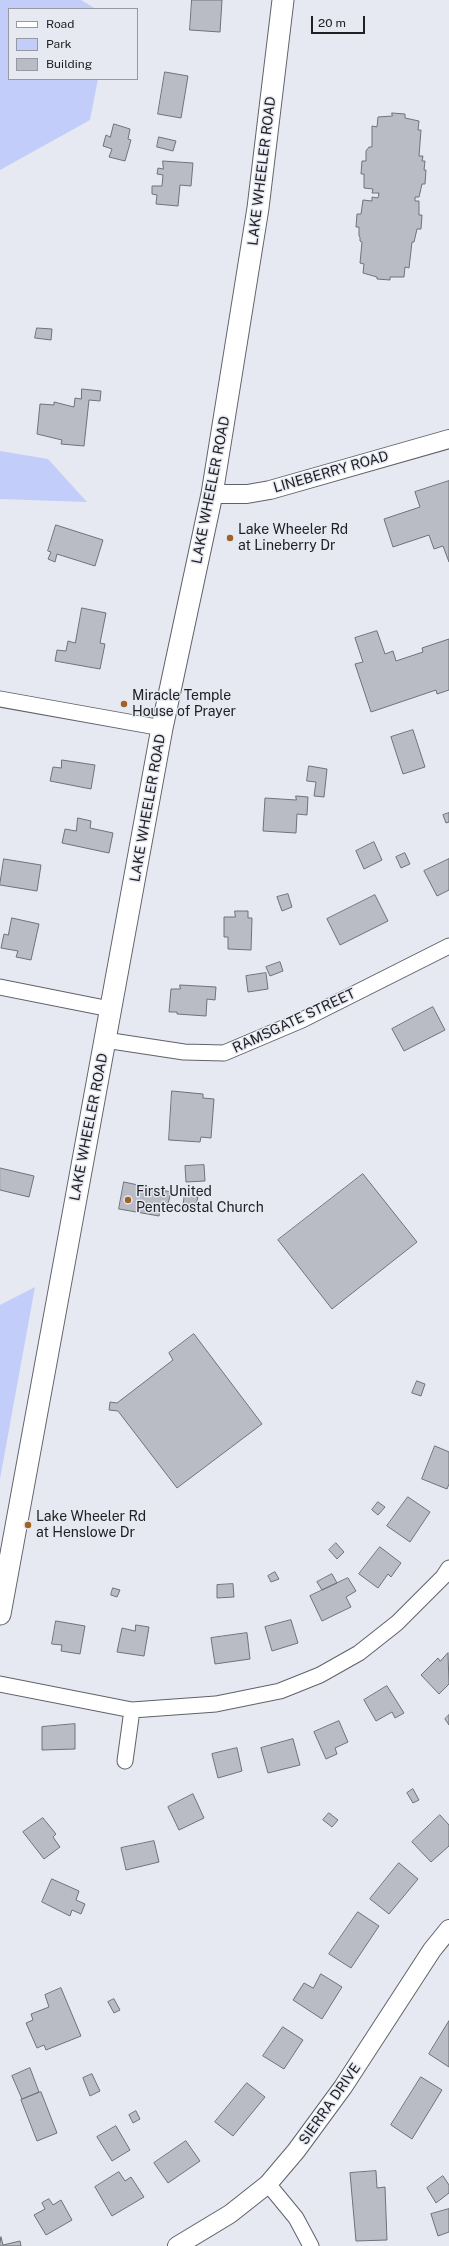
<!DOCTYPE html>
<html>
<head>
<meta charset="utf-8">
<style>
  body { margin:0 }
  #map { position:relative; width:449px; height:2246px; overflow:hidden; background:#e7e9f2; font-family:"Public Sans",sans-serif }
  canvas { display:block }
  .legend { position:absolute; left:8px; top:8px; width:130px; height:72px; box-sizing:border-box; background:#e7e9f2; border:1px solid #9799a0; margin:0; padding:5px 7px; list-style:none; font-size:12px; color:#202124 }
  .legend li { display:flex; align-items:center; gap:8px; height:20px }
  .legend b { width:20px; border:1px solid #9799a0 }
  .scale { position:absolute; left:311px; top:16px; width:54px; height:18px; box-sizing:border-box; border:2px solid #202124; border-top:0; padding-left:5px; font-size:12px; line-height:14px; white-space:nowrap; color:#202124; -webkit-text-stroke:3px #e7e9f2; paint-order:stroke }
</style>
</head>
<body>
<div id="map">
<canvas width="449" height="2246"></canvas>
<ul class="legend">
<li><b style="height:5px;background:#fff"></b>Road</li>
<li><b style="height:11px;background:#c2cef9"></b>Park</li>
<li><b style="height:11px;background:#b9bcc4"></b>Building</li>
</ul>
<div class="scale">20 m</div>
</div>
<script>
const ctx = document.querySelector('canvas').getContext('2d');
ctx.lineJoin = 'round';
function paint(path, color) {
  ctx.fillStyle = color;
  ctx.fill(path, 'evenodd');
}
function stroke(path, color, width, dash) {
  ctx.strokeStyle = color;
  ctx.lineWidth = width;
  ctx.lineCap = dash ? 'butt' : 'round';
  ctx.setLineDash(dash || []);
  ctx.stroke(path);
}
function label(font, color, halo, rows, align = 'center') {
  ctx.font = font + ' "Public Sans",sans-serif';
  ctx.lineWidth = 3;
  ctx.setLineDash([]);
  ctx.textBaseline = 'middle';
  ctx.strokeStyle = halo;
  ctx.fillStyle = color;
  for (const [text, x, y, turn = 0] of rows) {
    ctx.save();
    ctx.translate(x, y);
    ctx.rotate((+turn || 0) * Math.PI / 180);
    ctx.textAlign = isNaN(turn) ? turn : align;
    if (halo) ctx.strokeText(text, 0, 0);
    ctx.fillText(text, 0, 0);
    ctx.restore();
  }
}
paint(new Path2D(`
  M0 0H81L96 9H9V79H98L90 120 0 170Z
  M0 451 48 459 87 502 0 499Z
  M35 1287 0 1479V1305Z`), '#c2cef9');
const building = new Path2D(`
  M192 0H222L220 32 190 30Z
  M165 72 188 76 181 118 158 114Z
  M392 113 405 114V118L419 121 418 130H421L419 156H423L422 161H425L424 170H426L425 184H422L419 197H415V201H419V215H422L421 229H417L414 242H412L409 268 405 267 404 277H390V280L377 279V277L363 273 364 264 360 263 362 242 360 241V237L359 236V227H356L357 214H361L363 200 372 201V197L378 198 379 193H372L373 189 364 188V174H361L362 161H366V151L369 147H372V126L377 127 378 117 392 116Z
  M114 124 130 129 128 139 131 140 125 161 109 157 112 149 103 146 106 135 110 137Z
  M159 137 176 141 173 151 157 147Z
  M163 161 193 163 191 186 180 185 178 206 156 204 157 195 152 194V186H162L163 175 157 174 158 168 163 169Z
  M37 328 52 329 51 340 35 338Z
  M82 389 101 391 100 401 89 400 84 446 61 444 62 440 37 434 40 404 54 405V402L74 407 75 398 81 399Z
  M449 481V562L443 546 434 549 429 535 393 547 384 519 420 507 415 492Z
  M56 525 103 540 95 566 57 554 55 562 48 559 51 552 48 551Z
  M82 608 106 613 100 643 105 644 100 669 55 661 57 650 66 651 68 641 75 643Z
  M377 631 385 654 393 651 396 661 423 652 422 648 449 639V690L437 694 436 690 371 712 355 664 363 662 355 638Z
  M413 730 425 767 403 774 391 737Z
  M62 760 95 765 91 789 50 781 53 767 61 768Z
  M309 766 327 769 324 797 314 796 316 782 307 781Z
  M296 796 308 797 307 815 297 814 296 833 263 831 265 798 296 800Z
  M449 813V822L446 823 443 815Z
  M78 818 91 821 90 828 113 833 109 853 62 843 65 829 76 831Z
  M374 842 382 860 364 869 356 851Z
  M405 853 410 864 401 868 396 857Z
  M4 859 41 865 37 891 0 885Z
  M449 859V890L437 896 424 871Z
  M288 894 292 907 282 911 277 897Z
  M375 895 388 921 340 945 327 919Z
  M235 911H248V918H252L251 950 228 949V937H224V917H235Z
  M12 918 39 924 31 960 16 957 18 951 1 948 4 934 8 935Z
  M280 962 283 971 270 976 266 967Z
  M266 973 268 989 248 992 246 976Z
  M180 985 216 987 215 1000 207 999 206 1016 177 1014V1012H169L171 989H180Z
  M433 1007 445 1030 404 1051 392 1029Z
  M172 1091 203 1094V1098L214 1099 211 1138 201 1137 200 1142 169 1140Z
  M204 1165 205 1181 186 1182 185 1166Z
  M0 1168 34 1176 29 1197 0 1190Z
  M363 1174 417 1242 332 1309 278 1240Z
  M124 1182 171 1192 168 1204 161 1203 159 1216 119 1209Z
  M185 1194 198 1197 195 1209 183 1207Z
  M194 1334 262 1424 177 1488 118 1411 109 1410 110 1402 117 1403 173 1360 169 1353Z
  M417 1381 425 1384 421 1396 412 1393Z
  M435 1446 449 1452V1484L447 1489 422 1479Z
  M408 1497 430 1512 410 1542 387 1526Z
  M378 1502 385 1507 378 1515 372 1510Z
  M336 1543 344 1552 337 1559 329 1550Z
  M380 1547 401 1563 391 1577 388 1574 378 1588 359 1574Z
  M275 1572 279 1579 271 1582 268 1576Z
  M332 1574 337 1583 322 1590 317 1582Z
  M348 1578 356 1591 346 1597 351 1607 322 1621 310 1596Z
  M233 1584 234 1597 217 1598V1585Z
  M113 1588 120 1590 117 1597 111 1595Z
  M291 1620 298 1643 272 1651 265 1627Z
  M56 1621 85 1626 80 1654 61 1651 62 1645 52 1644Z
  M136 1625 149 1627 144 1656 117 1652 122 1628 135 1631Z
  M247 1633 250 1659 215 1664 211 1638Z
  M448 1653 449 1684 439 1694 421 1675 438 1658 440 1661Z
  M387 1686 404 1713 395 1718 392 1712 376 1721 364 1700Z
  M449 1715V1725L445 1719Z
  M339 1721 348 1742 335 1748 337 1754 326 1759 314 1732Z
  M75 1724V1749L42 1750V1727Z
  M293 1739 300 1765 268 1773 261 1748Z
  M237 1748 242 1771 218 1778 212 1754Z
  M413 1789 419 1800 413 1803 407 1793Z
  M193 1794 204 1818 179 1830 168 1807Z
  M329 1813 338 1820 332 1827 323 1820Z
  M440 1815 449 1825V1846L431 1862 412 1842Z
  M43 1818 56 1834 53 1837 60 1847 44 1859 23 1832Z
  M154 1841 159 1862 126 1870 121 1848Z
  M399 1863 418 1879 389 1914 370 1899Z
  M52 1879 79 1891 76 1900 85 1904 81 1914 72 1910 70 1916 42 1902Z
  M358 1912 379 1926 351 1968 329 1954Z
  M321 1974 342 1987 322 2019 293 2000 304 1983 313 1988Z
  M61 1988 81 2036 46 2050 44 2045 37 2048 26 2023 33 2020 31 2014 49 2007 45 1995Z
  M114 1999 120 2010 114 2013 108 2002Z
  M449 2021V2067L429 2054Z
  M283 2027 303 2040 284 2069 263 2056Z
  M30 2068 39 2092 22 2099 12 2076Z
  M92 2074 100 2091 90 2096 83 2078Z
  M421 2077 442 2090 412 2139 391 2125Z
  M247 2083 265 2097 233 2136 215 2122Z
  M41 2092 57 2133 37 2141 21 2100Z
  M136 2111 140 2119 133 2123 129 2115Z
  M116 2126 130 2150 112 2161 97 2137Z
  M186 2141 200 2161 168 2183 154 2163Z
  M376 2171 377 2188 385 2187 387 2240 356 2241 350 2173Z
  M119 2172 125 2181 131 2177 144 2197 112 2216 95 2187Z
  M443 2176 449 2185V2193L436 2203 427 2188Z
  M49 2199 53 2205 61 2200 72 2220 46 2235 34 2215 45 2209 42 2203Z
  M449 2209V2232L438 2236 431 2214Z
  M1 2237 3 2245 20 2241 21 2246H0Z`);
paint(building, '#b9bcc4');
stroke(building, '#70727a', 1);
const minor = new Path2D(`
  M0 699 162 728
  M0 987 110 1009
  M105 1040 184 1052 224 1053 302 1020 449 946
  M0 1684 132 1710 216 1704 280 1691 320 1675 359 1653 397 1623 443 1577 449 1568
  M125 1761 132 1710
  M268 2184 296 2218 311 2246`);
const tertiary = new Path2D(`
  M212 494H247L270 490 449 439
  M177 2246 230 2214 268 2184 296 2151 343 2087 432 1950 449 1929`);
const secondary = new Path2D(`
  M0 1614 162 728 212 494 258 208 283 0`);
stroke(minor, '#60626a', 17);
stroke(tertiary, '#60626a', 20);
stroke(secondary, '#60626a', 23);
stroke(minor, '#fff', 15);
stroke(tertiary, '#fff', 18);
stroke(secondary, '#fff', 21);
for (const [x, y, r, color] of [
  [230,538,4,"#9f6325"],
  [124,704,4,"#9f6325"],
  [128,1200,4,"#9f6325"],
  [28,1525,4,"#9f6325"]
]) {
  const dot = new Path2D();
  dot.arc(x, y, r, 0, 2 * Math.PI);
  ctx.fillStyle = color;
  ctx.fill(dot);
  stroke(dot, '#e7e9f2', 1.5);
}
label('14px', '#202124', '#e7e9f2', [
  ["LAKE WHEELER ROAD",262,171,-83],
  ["LINEBERRY ROAD",331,472,-16],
  ["LAKE WHEELER ROAD",211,490,-79],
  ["LAKE WHEELER ROAD",148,808,-80],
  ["RAMSGATE STREET",294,1021,-25],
  ["LAKE WHEELER ROAD",89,1127,-79],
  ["SIERRA DRIVE",330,2104,-55]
]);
label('14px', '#202124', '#e7e9f2', [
  ["Lake Wheeler Rd",238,530],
  ["at Lineberry Dr",238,546],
  ["Miracle Temple",132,696],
  ["House of Prayer",132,712],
  ["First United",136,1192],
  ["Pentecostal Church",136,1208],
  ["Lake Wheeler Rd",36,1517],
  ["at Henslowe Dr",36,1533]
], 'left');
</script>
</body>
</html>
